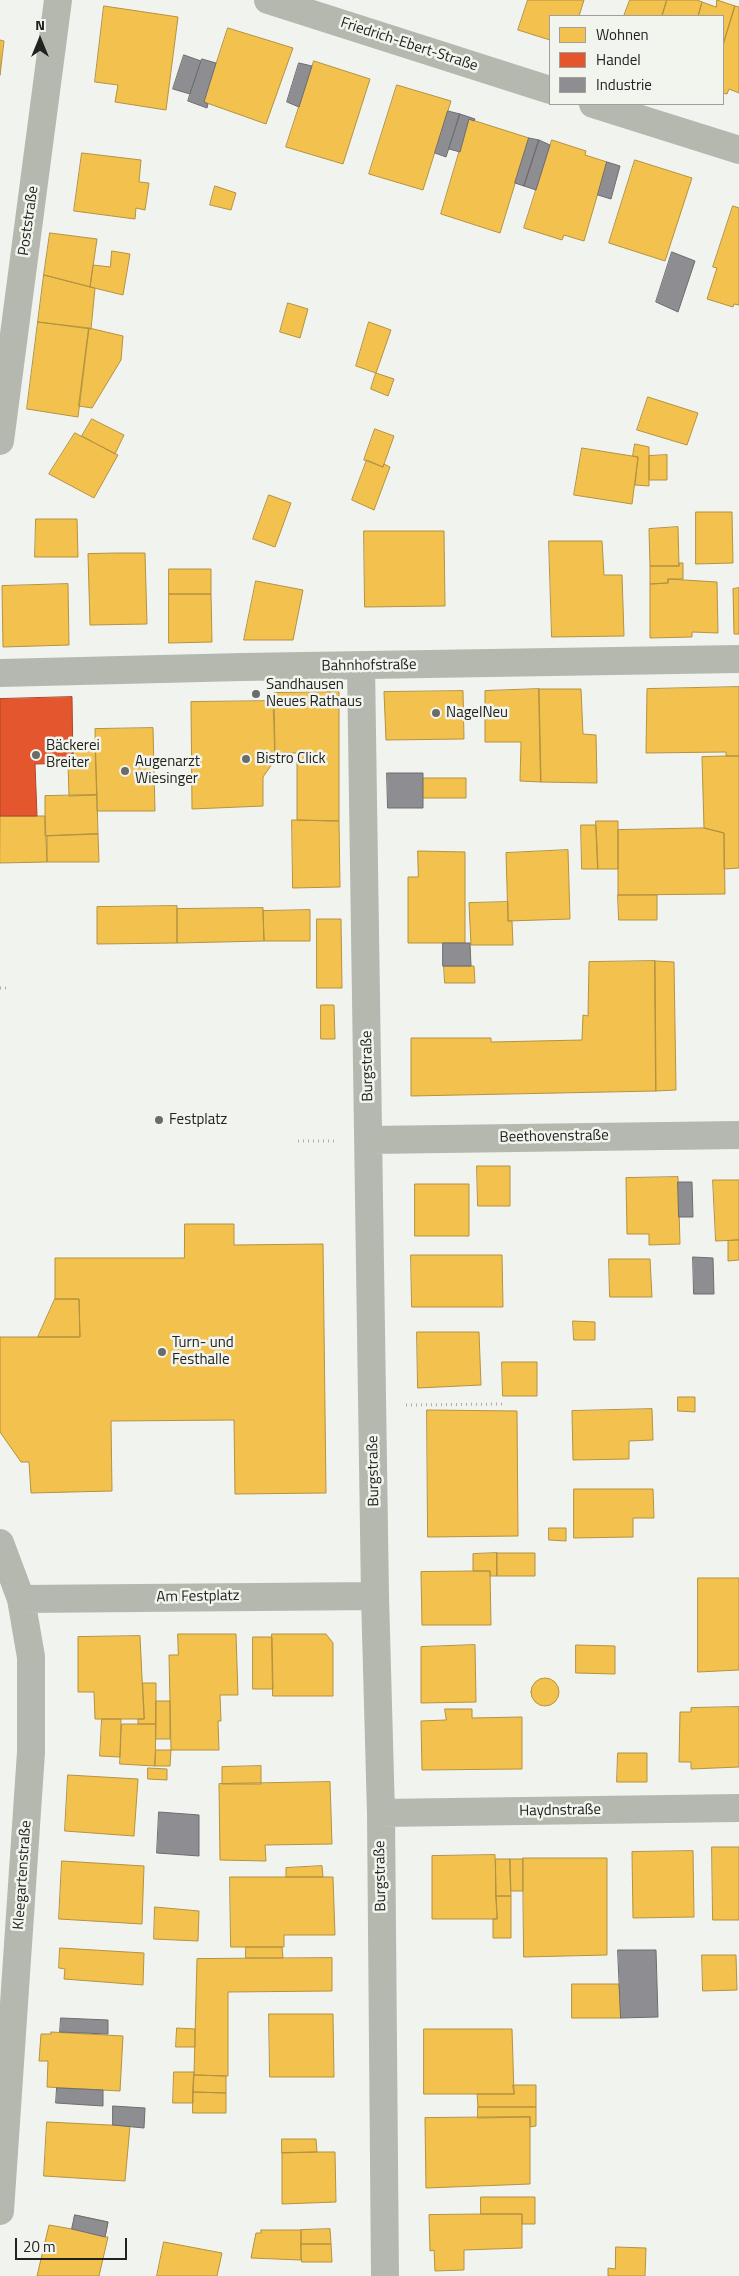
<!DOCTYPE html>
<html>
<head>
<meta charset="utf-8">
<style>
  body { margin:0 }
  #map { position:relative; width:739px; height:2276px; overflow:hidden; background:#f1f3ef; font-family:"Titillium Web",sans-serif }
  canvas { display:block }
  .legend { position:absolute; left:549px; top:15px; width:175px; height:90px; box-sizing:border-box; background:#f2f4ee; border:1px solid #9fa09c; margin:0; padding:6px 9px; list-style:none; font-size:15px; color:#222321 }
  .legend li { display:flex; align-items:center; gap:10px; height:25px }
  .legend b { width:25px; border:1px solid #9fa09c }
  .north { position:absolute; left:15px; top:15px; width:50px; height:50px; -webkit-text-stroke:4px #f2f4ee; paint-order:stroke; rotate:0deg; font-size:14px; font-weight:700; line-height:20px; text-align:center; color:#222321 }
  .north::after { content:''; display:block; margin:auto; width:18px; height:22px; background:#222321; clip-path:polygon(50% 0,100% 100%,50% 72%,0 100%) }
  .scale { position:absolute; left:15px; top:2238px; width:112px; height:22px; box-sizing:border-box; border:2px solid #222321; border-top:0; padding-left:6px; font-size:15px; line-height:18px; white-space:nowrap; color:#222321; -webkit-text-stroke:4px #f2f4ee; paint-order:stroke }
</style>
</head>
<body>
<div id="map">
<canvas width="739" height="2276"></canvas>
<ul class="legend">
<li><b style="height:14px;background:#f2c14e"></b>Wohnen</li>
<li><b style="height:14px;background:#e4572e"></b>Handel</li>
<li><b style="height:14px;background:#8d8d92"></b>Industrie</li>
</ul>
<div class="north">N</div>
<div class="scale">20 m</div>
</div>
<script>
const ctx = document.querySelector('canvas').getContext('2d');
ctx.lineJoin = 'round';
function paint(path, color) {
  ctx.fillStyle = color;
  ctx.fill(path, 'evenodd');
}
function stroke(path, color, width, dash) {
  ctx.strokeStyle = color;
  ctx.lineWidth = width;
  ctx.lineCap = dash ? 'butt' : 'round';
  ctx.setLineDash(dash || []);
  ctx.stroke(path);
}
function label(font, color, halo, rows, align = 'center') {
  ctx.font = font + ' "Titillium Web",sans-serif';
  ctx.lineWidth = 5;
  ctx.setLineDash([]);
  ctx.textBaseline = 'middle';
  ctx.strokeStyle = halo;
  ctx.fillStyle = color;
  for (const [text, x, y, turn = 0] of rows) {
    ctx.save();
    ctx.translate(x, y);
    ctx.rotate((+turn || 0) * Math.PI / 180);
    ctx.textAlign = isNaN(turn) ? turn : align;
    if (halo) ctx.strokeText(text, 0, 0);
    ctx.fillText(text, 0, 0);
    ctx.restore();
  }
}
const homes = new Path2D(`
  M528 0H584L579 16H550V40L518 30Z
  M630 0H667L662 16H624Z
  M667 0H697L702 2 698 16H662Z
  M717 0 735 6 723 45V16H698L702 2 716 7Z
  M104 6 178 17 166 110 115 102 118 85 95 82Z
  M735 6 739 7V93L729 89 727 94 723 93V45Z
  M228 28 293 48 266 124 204 102Z
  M0 40 4 41 0 75Z
  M314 61 370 79 343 164 286 147Z
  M397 85 451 101 423 190 369 174Z
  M469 119 529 138 500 233 441 214Z
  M552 140 586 151 585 155 607 162 584 241 564 235 562 240 524 228Z
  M82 153 141 160 139 182 149 183 145 210 136 208 135 219 74 211Z
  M635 160 692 178 665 261 609 243Z
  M215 186 236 193 231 210 210 205Z
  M733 206 739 208V305L734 304 733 307 707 299 717 268 713 267Z
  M50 233 97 239 90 287 44 275Z
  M112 251 130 254 123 295 90 287 93 265 110 267Z
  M44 275 95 288 91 329 38 322Z
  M288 303 308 309 300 338 280 332Z
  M38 322 89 328 78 417 27 409Z
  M369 322 391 330 376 373 356 366Z
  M89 328 123 336 121 360 92 408 79 406Z
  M376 373 394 379 388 396 371 389Z
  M648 397 698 413 687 445 637 430Z
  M92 419 124 435 115 454 82 436Z
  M375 429 394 436 383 467 364 460Z
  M75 433 118 455 94 498 49 474Z
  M635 444 649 447V486L635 485 638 457 633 456Z
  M582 448 638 457 632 504 574 495Z
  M667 455V480H649V456Z
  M367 460 383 467 384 464 390 467 374 510 352 500Z
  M269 495 291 503 275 547 253 539Z
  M696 512H732L733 563 696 564Z
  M36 519H77L78 557H35Z
  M678 527 679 566H650L649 529Z
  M364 531H444L445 606 365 607Z
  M549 541H602L604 575H622L624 636 552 637Z
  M117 553H145L147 624 90 625 88 554Z
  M679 563H683V579H668V583L650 584V566H679Z
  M169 569H211V594H169Z
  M668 579 717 582 718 633 692 632V637L650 638V584L668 583Z
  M256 581 303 590 293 640H244Z
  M68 584 69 645 3 647 2 586Z
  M739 588V634H734L733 589Z
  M169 594H211L212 642 169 643Z
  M739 687V756H726V752L646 753 647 689Z
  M539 689 541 782 520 781 521 742H485V691Z
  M539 689H581L583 734 596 735 597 783 541 782Z
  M463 691 464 739 386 740 384 692Z
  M339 692V821L297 820V753H275L274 693Z
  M273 701 275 760 263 777V806L192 809 191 702Z
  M153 728 155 811H97L95 729Z
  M95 746 97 795 69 796 68 763H73V747Z
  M726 756H739V868L724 869V833L704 828 702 757Z
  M423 778H466V798H423Z
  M97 795 98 834 45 836V796Z
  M0 815V816H45L47 862 0 863Z
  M292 820 339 821 340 887 293 888Z
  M596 821H618V869H598Z
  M581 825H596L598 869H582Z
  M704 828 724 833 725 894 618 895V830Z
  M98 834 99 862H47V836Z
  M568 850 570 919 508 921 506 853Z
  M418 851 465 852V943H408V877H418Z
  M618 895H657V920H619Z
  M508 902V921H512L513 945H471L469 903Z
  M177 906V943L97 944V907Z
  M263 908 264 941 177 943V909Z
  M310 910V941H264L263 911Z
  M317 919H341L342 988H317Z
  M655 961 656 1091 411 1096V1038H491V1042L582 1040 583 1015 588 1016 589 962Z
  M655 961 674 962 676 1090 656 1091Z
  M444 966H474L475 983H445Z
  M321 1005H334L335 1039H321Z
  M477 1166H510V1206H478Z
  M678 1177 680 1244 649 1245V1234H627L626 1178Z
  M713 1180H739V1240L716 1241Z
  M415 1184H469V1236H415Z
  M185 1224H234V1245L323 1244 326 1493 235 1494 234 1420 111 1421 112 1491 31 1493 29 1462H21L0 1432V1337H80L79 1299H55V1258H184Z
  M739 1240V1260L728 1261V1241Z
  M411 1255H502L503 1307H412Z
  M609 1259H650L652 1297H610Z
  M55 1299H79L80 1337H38Z
  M573 1321 595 1322V1340H574Z
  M417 1332H479L481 1385 418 1388Z
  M502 1362H537V1396H503Z
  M678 1397H695V1412L678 1411Z
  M652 1409 653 1440 629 1441V1459L573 1460 572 1411Z
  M427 1410 517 1411 518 1536 428 1537Z
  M574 1489H653L654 1518H633V1537L574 1538Z
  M549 1528H566V1541L549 1540Z
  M497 1553H535V1576H497Z
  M497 1553V1576H490V1571H473V1554Z
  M473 1571H490L491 1625H422L421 1572Z
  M698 1578H739V1670L698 1672Z
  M178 1634H236L238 1695H220L221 1721H218L219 1750H171L169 1655H178Z
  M272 1634H326L333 1643V1696H273Z
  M140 1636 144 1719H95L94 1692H78V1637Z
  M253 1637H272L273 1689H253Z
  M475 1645 476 1702 421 1703V1647Z
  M576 1645 615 1646V1674L576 1673Z
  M531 1692a14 14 0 1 1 28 0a14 14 0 1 1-28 0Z
  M143 1683H156V1724H138V1719H144Z
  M156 1701H170V1739H156Z
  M739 1707V1767L691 1769V1762H679L680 1712H691V1708Z
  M445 1709H472V1718L522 1717V1769L422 1770 421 1721 446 1720Z
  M102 1719H121L120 1757 100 1756Z
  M122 1724H156L155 1766 120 1764Z
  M156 1750H171L170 1766H155Z
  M618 1753H647V1782H617Z
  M261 1766V1784H222V1767Z
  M148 1768 167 1769V1780L148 1779Z
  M68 1775 138 1779 134 1836 65 1831Z
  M330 1782 332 1844 265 1845 266 1861 220 1860 219 1784Z
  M712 1847H739V1920H713Z
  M693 1851 694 1917 633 1918 632 1852Z
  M495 1855 497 1919H432V1856Z
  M523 1858H607V1955L524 1957Z
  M496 1859H510L511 1896H496Z
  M510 1859H523V1891H511Z
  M62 1861 144 1866 142 1924 59 1919Z
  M322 1866 323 1877H286V1868Z
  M230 1877H333L335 1935H284V1947H231Z
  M496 1896H511V1938H493V1919H497Z
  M155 1907 199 1911 198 1941 154 1939Z
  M246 1947H282L283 1958H246Z
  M60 1948 144 1953 143 1985 64 1979 65 1969 59 1968Z
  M702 1955H736L737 1990 703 1991Z
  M332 1958V1991L228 1992V2076L194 2075 197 1959Z
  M572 1984H619L621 2018H572Z
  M269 2014H333L334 2077H270Z
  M177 2028 195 2029V2047H176Z
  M424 2029H512L514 2094H424Z
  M51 2032 123 2036 120 2091 47 2087 48 2061H39L41 2034H51Z
  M174 2072H194L193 2103H173Z
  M194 2075 226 2076V2093L193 2092Z
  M513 2085H536V2107H478L477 2094H514Z
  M193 2092 226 2093V2113H193Z
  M478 2107H536V2126L530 2127V2117L478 2118Z
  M530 2117V2184L426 2188 425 2118Z
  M47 2122 130 2126 125 2181 44 2176Z
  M282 2139H316L317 2152 282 2153Z
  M317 2152H335L336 2202 282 2204V2153Z
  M481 2197H535V2224H522V2214H481Z
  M481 2214H522V2248L464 2250V2270L435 2271 434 2250 430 2251 429 2215Z
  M75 2215 108 2222 105 2237H108L99 2276H37L49 2225 72 2229Z
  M330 2229 331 2244H301V2230Z
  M261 2230H301V2260L251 2258 256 2233H261Z
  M164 2242 222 2253 217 2276H157Z
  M301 2244H331L332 2262H302Z
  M616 2247 646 2248 645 2276H608V2268L615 2269Z`);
paint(homes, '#f2c14e');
stroke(homes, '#b49240', 1);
const shops = new Path2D(`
  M72 697 73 763 35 764 37 816H0V699Z`);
paint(shops, '#e4572e');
stroke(shops, '#aa472a', 1);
const industry = new Path2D(`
  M184 55 201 61 190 94 173 89Z
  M202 59 216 63 204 102 208 104 207 108 188 101Z
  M299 63 312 66 299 107 287 102Z
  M448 111 460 114 446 157 435 153Z
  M460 114 475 119 474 121 469 119 460 152 449 149Z
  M529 138 539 140 524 186 515 183Z
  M539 140 550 145 536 190 524 186Z
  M607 162 620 166 611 199 598 195Z
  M672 252 695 261 678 312 656 302Z
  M387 773H423V808H388Z
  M443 943H470L471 966H443Z
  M678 1182H692L693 1217H679Z
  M693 1257 713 1258 714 1294H694Z
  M159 1812 199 1815V1856L157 1853Z
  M618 1950H656L658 2017 621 2018Z
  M61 2018 108 2020V2034L60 2032Z
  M57 2088 103 2090V2106L56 2103Z
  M113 2106 145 2108 144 2128 113 2125Z
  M75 2215 108 2222 105 2237 72 2229Z`);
paint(industry, '#8d8d92');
stroke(industry, '#6d6d70', 1);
stroke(new Path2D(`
  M0 988H8
  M298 1141H335
  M406 1405 502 1404`), '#adb0a9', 3, [1, 4]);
stroke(new Path2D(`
  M268 0 550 90
  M593 104 739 150
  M0 441 58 0
  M361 666 375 1596 381 1813 385 2276
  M0 673 242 667 739 659
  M369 1140 739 1135
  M0 1543 21 1599 31 1657V1752L0 2211
  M21 1599 375 1596
  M381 1813 739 1808`), '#b4b8ae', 28);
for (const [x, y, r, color] of [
  [256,694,5,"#6a6c69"],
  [436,713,5,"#6a6c69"],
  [36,755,5,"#6a6c69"],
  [246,759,5,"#6a6c69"],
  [125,771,5,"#6a6c69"],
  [159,1120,5,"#6a6c69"],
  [162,1352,5,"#6a6c69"]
]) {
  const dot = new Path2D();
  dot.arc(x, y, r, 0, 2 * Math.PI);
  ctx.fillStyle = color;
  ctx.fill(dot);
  stroke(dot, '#f2f4ee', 2);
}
label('15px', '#222321', '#f2f4ee', [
  ["Friedrich-Ebert-Straße",409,45,18],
  ["Poststraße",29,221,-82],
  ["Bahnhofstraße",369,666,-1],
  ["Burgstraße",368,1066,-91],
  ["Beethovenstraße",554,1137,-1],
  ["Burgstraße",374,1471,-91],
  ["Am Festplatz",198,1597,-1],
  ["Haydnstraße",560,1811,-1],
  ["Kleegartenstraße",23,1875,-86],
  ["Burgstraße",381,1876,-91]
]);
label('15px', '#222321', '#f2f4ee', [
  ["Sandhausen",266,685],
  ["Neues Rathaus",266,702],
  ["NagelNeu",446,713],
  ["Bäckerei",46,746],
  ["Breiter",46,763],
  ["Bistro Click",256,759],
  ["Augenarzt",135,762],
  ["Wiesinger",135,779],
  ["Festplatz",169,1120],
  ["Turn- und",172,1343],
  ["Festhalle",172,1360]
], 'left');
</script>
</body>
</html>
